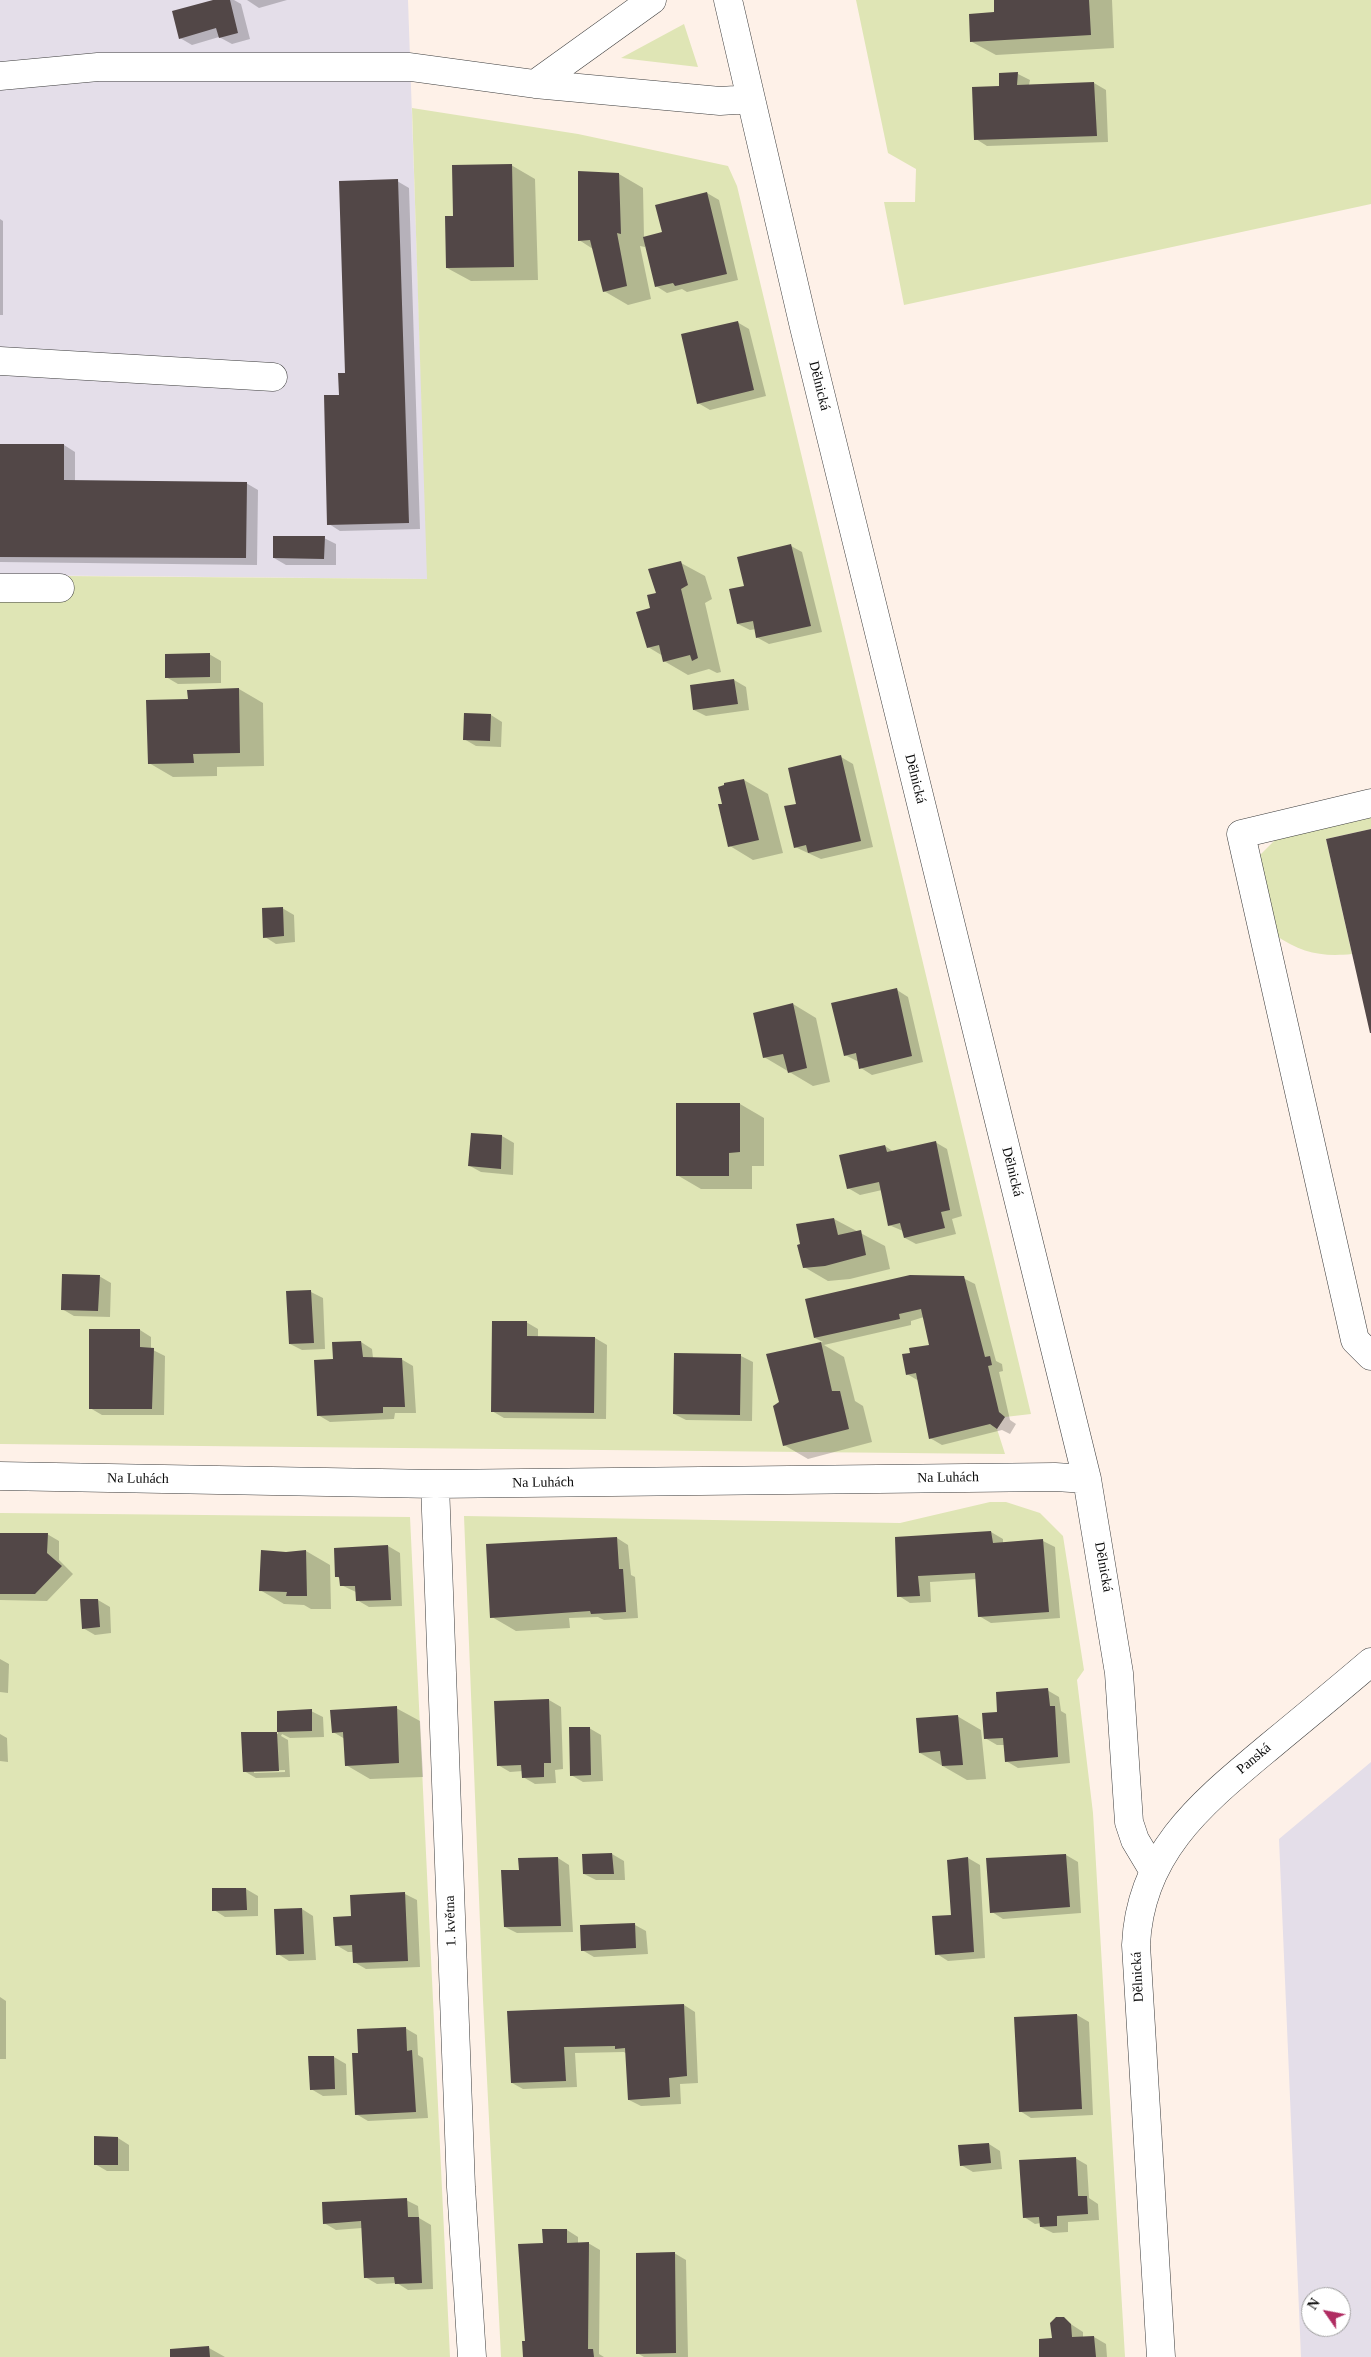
<!DOCTYPE html>
<html>
<head>
<meta charset="utf-8">
<style>
  body { margin:0 }
  #map { position:relative; width:1371px; height:2357px; overflow:hidden; background:#fef1e8; font-family:Georgia,serif }
  canvas { display:block }
  .north { position:absolute; left:1301px; top:2287px; width:50px; height:50px; box-sizing:border-box; background:#fff; border:1px solid #9d9d9d; border-radius:50%; rotate:303deg; font-size:14px; font-weight:700; line-height:20px; text-align:center; color:#0a0a0a }
  .north::after { content:''; display:block; margin:auto; width:18px; height:22px; background:#b02c62; clip-path:polygon(50% 0,100% 100%,50% 72%,0 100%) }
</style>
</head>
<body>
<div id="map">
<canvas width="1371" height="2357"></canvas>
<div class="north">N</div>
</div>
<script>
const ctx = document.querySelector('canvas').getContext('2d');
ctx.lineJoin = 'round';
function paint(path, color) {
  ctx.fillStyle = color;
  ctx.fill(path, 'evenodd');
}
function stroke(path, color, width, dash) {
  ctx.strokeStyle = color;
  ctx.lineWidth = width;
  ctx.lineCap = dash ? 'butt' : 'round';
  ctx.setLineDash(dash || []);
  ctx.stroke(path);
}
function label(font, color, halo, rows, align = 'center') {
  ctx.font = font + ' Georgia,serif';
  ctx.lineWidth = 5;
  ctx.setLineDash([]);
  ctx.textBaseline = 'middle';
  ctx.strokeStyle = halo;
  ctx.fillStyle = color;
  for (const [text, x, y, turn = 0] of rows) {
    ctx.save();
    ctx.translate(x, y);
    ctx.rotate((+turn || 0) * Math.PI / 180);
    ctx.textAlign = isNaN(turn) ? turn : align;
    if (halo) ctx.strokeText(text, 0, 0);
    ctx.fillText(text, 0, 0);
    ctx.restore();
  }
}
paint(new Path2D(`
  M0 0H408L428 579 0 575Z
  M1371 1762V2357H1301L1279 1839ZM1311 2297H1341V2327H1311Z`), '#e4dee9');
paint(new Path2D(`
  M856 0H1371V204L904 305 884 202H915L916 169 888 153Z
  M684 24 698 67 621 58Z
  M412 108 578 134 728 166 737 186 1031 1414 1005 1417 997 1429 1005 1454 0 1444V599L64 576 427 579Z
  M1371 807V829L1326 839 1352 954C1321 957 1302 953 1275 935L1259 856 1285 830Z
  M990 1502H1006L1040 1513 1063 1536 1084 1670 1077 1680 1093 1813 1125 2357H501L483 2000 464 1516 900 1523Z
  M0 1513 410 1517 450 2357H0Z`), '#dfe5b5');
paint(new Path2D(`
  M218 0H234L241 4 250 39 232 44 219 37 192 45 180 38Z
  M247 0H287L259 8Z
  M995 0H1112L1114 48 996 55 972 42 995 13Z
  M1000 74H1018L1030 80 1029 85 1094 83 1106 90 1108 142 987 146 976 139 1001 87Z
  M511 165 535 179 538 280 471 281 447 268Z
  M619 174 643 188 644 238 663 233 707 193 719 200 738 280 687 292 682 289 667 293 656 286 645 242V247L640 246 651 299 628 305 604 291 593 249 579 240Z
  M397 181 409 188 420 529 340 531 329 524 340 396Z
  M0 219 3 221V315H0Z
  M737 322 749 329 766 396 710 410 698 403Z
  M0 445H64L75 452V481L246 483 258 490 257 565 0 562Z
  M324 538 336 544V565H286L274 558Z
  M791 546 802 552 822 632 769 644 758 638 756 629 750 630 738 624 746 587Z
  M681 563 705 576 712 599 705 603 721 672 717 673 709 669 688 675 664 661 663 656 648 647 651 609Z
  M209 654 221 661V683L178 684 166 677Z
  M734 680 746 687 749 710 706 716 694 710 691 686Z
  M239 689 263 703 264 766 217 767V776L173 777 149 763 189 700Z
  M491 715 502 722 501 747 476 746 464 739Z
  M841 757 853 764 873 847 821 859 795 847 797 804Z
  M744 780 768 794 783 853 753 860 730 846 723 805Z
  M282 908 294 915 295 942 276 944 265 937Z
  M897 990 908 997 923 1062 872 1075 861 1068 859 1062 845 1055Z
  M793 1004 816 1018 830 1082 813 1086 764 1057Z
  M677 1104H740L764 1118V1166H752V1189H701L677 1175Z
  M472 1135 502 1136 514 1143 513 1175 481 1172 470 1166Z
  M935 1142 947 1149 962 1216 952 1219 956 1234 916 1244 905 1238 903 1231 889 1225 882 1190 860 1195 848 1188 885 1146 894 1152Z
  M834 1219 885 1246 890 1269 850 1279 828 1281 804 1267Z
  M99 1276 111 1283 110 1317 74 1316 62 1309Z
  M963 1278 975 1284 996 1361 1002 1364 1003 1371 999 1372 1010 1420 1016 1424 1010 1434 1002 1430 942 1445 930 1438 919 1381 907 1374 912 1354 930 1346 924 1317 911 1321V1325L824 1345 844 1357 855 1401 863 1406 872 1442 808 1459 784 1445 781 1403 768 1355 823 1342 815 1338Z
  M311 1292 323 1298 325 1349 302 1350 290 1344Z
  M526 1322 538 1329V1337L595 1338 607 1345 606 1419 504 1418 492 1411Z
  M140 1330 151 1337V1349L165 1356 164 1415H102L90 1408Z
  M361 1342 372 1349 373 1358 401 1359 413 1366 416 1413H395L394 1419 330 1422 318 1415 334 1360Z
  M741 1356 753 1362 752 1421 686 1420 674 1414Z
  M991 1532 1003 1539V1544L1043 1541 1055 1547 1060 1618 991 1623 979 1616 977 1579 930 1582 931 1602 910 1603 899 1596 897 1538Z
  M0 1534H47L59 1541V1560L73 1574 47 1601 0 1600Z
  M617 1538 628 1545 631 1575 635 1577 638 1618 604 1620 598 1617 569 1618 570 1628 516 1631 492 1617Z
  M388 1546 400 1553 402 1606 369 1607 357 1600 356 1592 341 1585V1579L336 1576 335 1549Z
  M306 1551 330 1565 331 1609H311L304 1605 284 1604 260 1590 286 1553Z
  M98 1600 110 1607 111 1633 95 1635 83 1628Z
  M0 1659 9 1664 8 1693 0 1692Z
  M1047 1690 1059 1697 1061 1711 1066 1714 1070 1763 1018 1768 1006 1761 1005 1745H997L985 1738 999 1713Z
  M549 1700 561 1707 563 1769 555 1770 556 1783 535 1784 523 1777V1771L510 1772 498 1765Z
  M396 1708 420 1721 423 1777 370 1779 346 1765 345 1739 333 1732Z
  M311 1711 323 1717 324 1737 290 1738 282 1734 281 1736 288 1740 290 1777 256 1778 244 1771 243 1734H278V1712ZM285 1770V1772L254 1773V1771Z
  M957 1716 981 1730 986 1779 967 1780 920 1753Z
  M589 1728 601 1735 603 1781 583 1782 571 1775Z
  M0 1734 7 1738 8 1762 0 1761Z
  M612 1854 624 1861 625 1880H596L584 1874Z
  M1066 1855 1078 1862 1081 1913 1003 1919 992 1912 988 1859Z
  M558 1858 569 1865 573 1932 517 1933 505 1927 520 1871Z
  M968 1858 980 1865 985 1958 948 1961 937 1954 953 1916Z
  M246 1889 258 1896V1916L225 1917 214 1910Z
  M405 1894 417 1900 420 1967 366 1969 354 1962V1952H348L336 1945 353 1917 351 1896Z
  M302 1909 313 1916 316 1960 289 1961 278 1954Z
  M635 1925 646 1931 648 1954 594 1957 582 1950Z
  M0 1997 6 2001V2059H0Z
  M684 2005 695 2012 698 2083 680 2084 681 2104 641 2106 629 2100 627 2054 624 2052 575 2053 577 2087 523 2089 512 2083 508 2012Z
  M1077 2015 1089 2022 1093 2115 1031 2118 1020 2111Z
  M405 2028 417 2035 418 2055 423 2058 428 2118 368 2121 356 2114Z
  M334 2057 346 2064 347 2095 323 2096 311 2089Z
  M118 2138 129 2145V2171H107L95 2164Z
  M989 2144 1000 2151 1002 2169 973 2172 961 2165Z
  M1075 2158 1087 2165 1089 2198 1098 2204 1099 2220 1068 2222V2232L1053 2233 1041 2227V2223L1035 2224 1024 2217Z
  M406 2200 418 2206 419 2218 431 2225 433 2289 408 2290 397 2283 377 2284 365 2277 362 2228 336 2230 324 2223Z
  M567 2230 578 2237V2244L588 2243 600 2250 599 2354 604 2357H524L526 2342Z
  M674 2253 686 2260 688 2357H644L637 2353Z
  M1063 2319 1083 2332V2338L1094 2337 1106 2344 1107 2357H1041L1053 2339Z
  M209 2348 225 2357H172Z`), '#0003');
paint(new Path2D(`
  M213 0H230L238 33 219 38 216 28 179 39 172 11Z
  M994 0H1089L1091 35 970 42 969 14 994 12Z
  M1018 72 1017 85 1094 82 1097 136 974 140 972 87 999 86V73Z
  M512 164 514 267 446 268 445 216H453L452 165Z
  M578 171 619 173 621 234 617 233 627 286 603 292 590 240 578 241Z
  M398 179 409 523 327 525 324 395H339L338 373H345L339 181Z
  M707 192 727 274 675 286 673 283 655 287 643 237 662 232 655 205Z
  M738 321 754 390 697 404 681 334Z
  M0 444H64V480L247 482 246 558 0 557Z
  M273 536H325L324 559 273 558Z
  M791 544 811 626 756 638 753 621 737 624 729 589 744 586 737 557Z
  M681 561 688 585 681 589 698 658 692 661 690 655 663 662 659 645 647 648 636 612 650 608 647 595 656 593 648 569Z
  M210 653V677L165 678V654Z
  M734 679 738 704 693 710 690 685Z
  M239 688 240 753 193 754 194 763 148 764 146 700 188 699 187 690Z
  M464 713 491 714 490 741 463 740Z
  M841 755 861 841 808 853 806 845 794 848 784 806 796 804 788 768Z
  M744 779 759 840 728 847 718 804H722L718 787 724 785V783Z
  M1371 829V1033H1370L1326 839Z
  M283 907 284 936 263 938 262 908Z
  M897 988 912 1056 859 1069 856 1053 844 1056 831 1003Z
  M793 1003 807 1068 788 1073 783 1054 763 1058 753 1013Z
  M676 1103H740V1152L729 1153V1176H676Z
  M471 1133 502 1135 501 1169 468 1166Z
  M936 1141 950 1210 941 1212 945 1228 904 1238 900 1223 888 1226 879 1182 847 1189 839 1155 885 1145 887 1152Z
  M834 1218 838 1235 861 1230 866 1255 825 1266 803 1268 797 1245 800 1244 796 1224Z
  M62 1274 100 1275 98 1311 61 1310Z
  M910 1275 964 1276 985 1357 990 1356 992 1365 988 1366 999 1412 1005 1417 997 1429 990 1424 929 1439 916 1373 906 1375 902 1354 910 1353 909 1348 929 1345 921 1309 899 1314 900 1319 814 1338 805 1299Z
  M311 1290 314 1343 289 1344 286 1291Z
  M492 1321H527V1336L595 1337 594 1413 491 1412Z
  M89 1329H140V1347L154 1348 152 1409H89Z
  M361 1341 363 1357 402 1358 405 1407H383V1413L317 1416 314 1360 333 1359 332 1342Z
  M821 1342 832 1391H840L849 1429 783 1446 773 1406 779 1402 766 1354Z
  M674 1353 741 1354 740 1415 673 1414Z
  M991 1531 993 1543 1043 1539 1049 1612 978 1617 975 1573 918 1576 920 1596 897 1597 895 1537Z
  M0 1533H48L47 1553 62 1566 35 1594H0Z
  M617 1537 619 1569H623L626 1612 591 1614 590 1611 490 1618 486 1544Z
  M388 1545 391 1600 356 1601 355 1586H340L339 1577H335L334 1548Z
  M261 1550 286 1552 306 1550 307 1596H286L287 1592 259 1591Z
  M80 1599H98L100 1627 82 1629Z
  M1048 1688 1050 1706H1055L1058 1757 1005 1762 1003 1738 984 1739 982 1713 997 1712 996 1692Z
  M549 1699 551 1763H544V1777L522 1778 521 1765 497 1766 494 1701Z
  M397 1706 399 1763 345 1766 343 1732 332 1733 330 1710Z
  M312 1709V1731L277 1732V1711Z
  M958 1715 963 1765 942 1766 940 1751 919 1753 916 1718Z
  M569 1727H590L591 1775 570 1776Z
  M241 1732H277L279 1771 243 1772Z
  M612 1853 614 1874H583L582 1854Z
  M1066 1854 1070 1907 990 1913 986 1858Z
  M558 1857 561 1926 504 1927 501 1870H519L518 1858Z
  M968 1857 974 1952 935 1955 932 1916 951 1915 947 1860Z
  M212 1888H246L247 1910 212 1911Z
  M405 1892 408 1961 353 1963 352 1945 335 1946 333 1917 351 1916 350 1895Z
  M302 1908 304 1954 276 1955 274 1909Z
  M635 1923 636 1948 581 1951 580 1925Z
  M684 2004 687 2076 669 2078 670 2097 628 2100 625 2048 615 2049V2046L564 2047 566 2081 511 2083 507 2011Z
  M1077 2014 1082 2109 1019 2112 1014 2017Z
  M406 2027 407 2051 412 2050 416 2112 355 2115 352 2053H358L357 2029Z
  M308 2056H334L335 2089 310 2090Z
  M94 2136 118 2137V2165H94Z
  M989 2143 991 2163 960 2166 958 2145Z
  M1076 2157 1078 2196H1087L1088 2214 1057 2216V2226L1040 2227 1039 2217 1023 2218 1019 2160Z
  M407 2198 408 2217H419L422 2283 395 2284 394 2277 364 2278 361 2221 323 2224 322 2202Z
  M542 2229H567V2243L589 2242 588 2349H593L594 2357H523L522 2341H525L518 2244 543 2243Z
  M675 2252 676 2353 636 2354V2253Z
  M1056 2317H1064L1071 2324 1072 2337 1094 2336 1096 2357H1039V2339L1052 2338 1050 2323Z
  M209 2346 210 2357H170V2349Z`), '#524747');
const minor = new Path2D(`
  M728 0 804 327 1087 1479 1119 1673 1129 1822 1135 1840 1153 1870
  M0 76 98 67H410L535 84 720 101 751 99
  M535 84 652 0
  M0 361 273 377
  M0 588H60
  M1371 803 1241 834 1355 1340 1371 1356
  M0 1476 435 1484 1055 1477 1087 1479
  M435 1484 461 2187 472 2357
  M1161 2357 1136 1945C1140 1852 1202 1803 1269 1747 1303 1719 1337 1691 1371 1662`);
stroke(minor, '#3d3d3d', 29);
stroke(minor, '#fff', 28);
label('14px', '#0a0a0a', '#fff', [
  ["Dělnická",819,386,76],
  ["Dělnická",915,779,76],
  ["Dělnická",1012,1172,76],
  ["Na Luhách",948,1478,-1],
  ["Na Luhách",138,1479,1],
  ["Na Luhách",543,1483,-1],
  ["Dělnická",1103,1567,80],
  ["Panská",1254,1759,-40],
  ["1. května",451,1921,-92],
  ["Dělnická",1138,1977,-93]
]);
</script>
</body>
</html>
